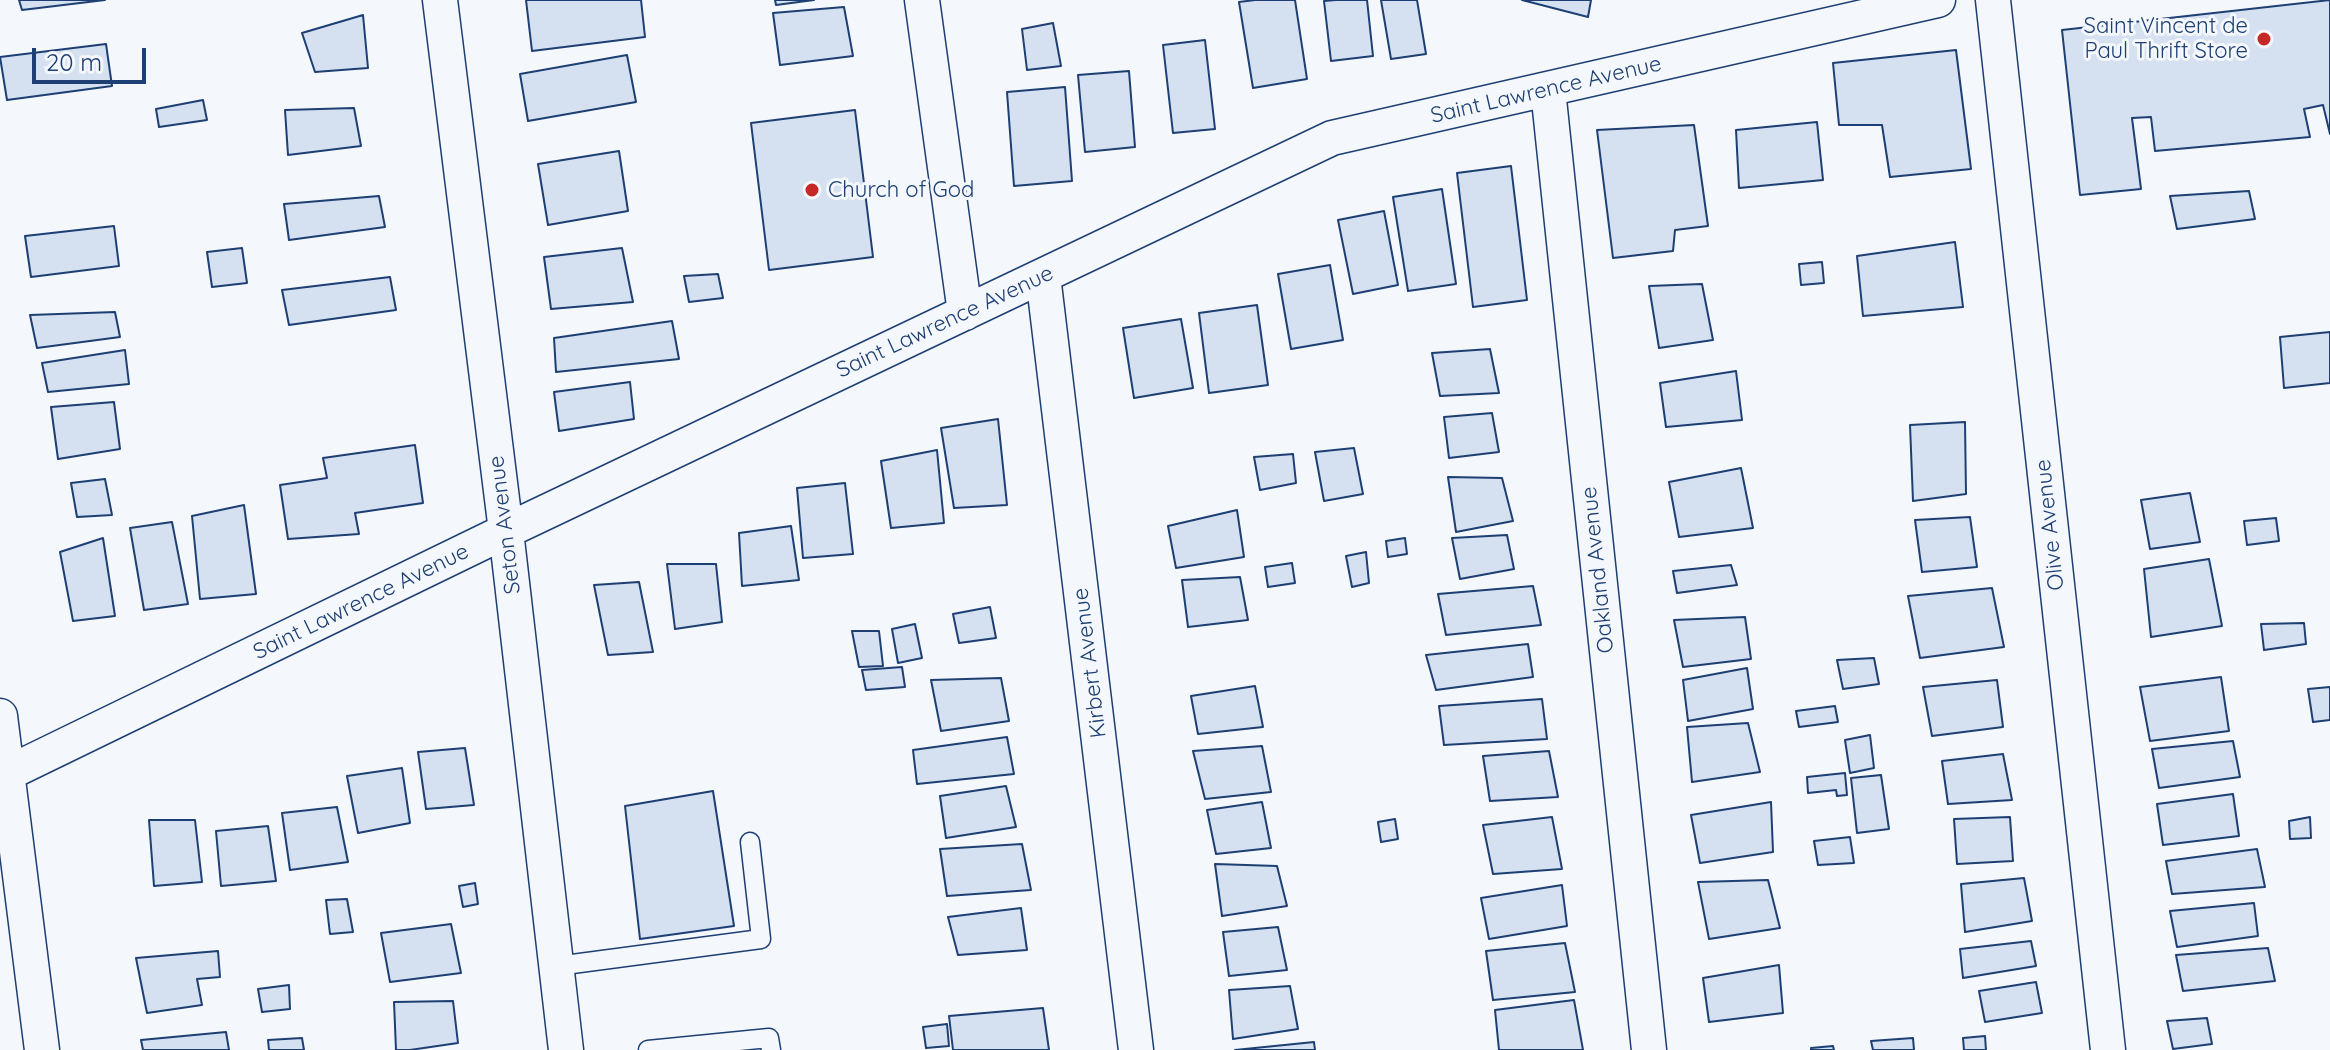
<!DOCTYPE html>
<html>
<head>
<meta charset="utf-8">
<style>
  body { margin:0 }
  #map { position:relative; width:2330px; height:1050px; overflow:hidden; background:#f4f7fb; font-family:Quicksand,sans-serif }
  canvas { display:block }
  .scale { position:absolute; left:32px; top:48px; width:114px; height:36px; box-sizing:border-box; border:4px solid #1d3f73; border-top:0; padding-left:10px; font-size:24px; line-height:28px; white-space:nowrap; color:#1d3f73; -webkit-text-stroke:6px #f4f7fb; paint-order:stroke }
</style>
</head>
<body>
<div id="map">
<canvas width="2330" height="1050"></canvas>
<div class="scale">20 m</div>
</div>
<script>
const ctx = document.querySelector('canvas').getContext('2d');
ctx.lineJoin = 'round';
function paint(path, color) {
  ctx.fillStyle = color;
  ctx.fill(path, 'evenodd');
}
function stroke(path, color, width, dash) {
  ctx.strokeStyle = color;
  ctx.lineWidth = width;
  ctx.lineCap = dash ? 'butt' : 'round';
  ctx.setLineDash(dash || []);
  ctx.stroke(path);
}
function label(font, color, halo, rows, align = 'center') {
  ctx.font = font + ' Quicksand,sans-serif';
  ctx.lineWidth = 6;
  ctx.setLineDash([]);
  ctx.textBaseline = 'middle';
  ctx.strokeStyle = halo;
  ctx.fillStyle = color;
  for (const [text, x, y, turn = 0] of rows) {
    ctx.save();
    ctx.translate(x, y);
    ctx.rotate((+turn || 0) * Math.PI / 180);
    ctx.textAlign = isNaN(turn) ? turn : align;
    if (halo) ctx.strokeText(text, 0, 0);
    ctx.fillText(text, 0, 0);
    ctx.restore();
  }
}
const building = new Path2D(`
  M19 0H105L22 10Z
  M526 0H641L645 37 532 51Z
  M775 0H814L776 5Z
  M1255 0H1295L1307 79 1253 88 1239 2Z
  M1336 0H1367L1373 56 1331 61 1324 1Z
  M1381 0H1417L1426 54 1391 59Z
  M1522 0H1591L1588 17Z
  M2330 0V134L2323 105 2304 109 2310 137 2155 151 2151 117 2132 118 2141 189 2080 195 2062 30Z
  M844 7 853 56 780 65 773 13Z
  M363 15 368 68 315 72 302 33Z
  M1053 23 1061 66 1027 70 1022 29Z
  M1205 40 1215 129 1173 133 1163 45Z
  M106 44 112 86 7 100 0 57Z
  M1956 50 1971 169 1890 177 1882 125H1839L1833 63Z
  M627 55 636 102 528 121 520 74Z
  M1129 71 1135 147 1085 152 1078 75Z
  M1065 87 1072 181 1014 186 1007 92Z
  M203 100 207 120 159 127 156 109Z
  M354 108 361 146 288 155 285 110Z
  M855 110 873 257 769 270 751 123Z
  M1817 122 1823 180 1739 188 1736 130Z
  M1694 125 1708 226 1675 230 1673 251 1613 258 1597 130Z
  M619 151 628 211 548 225 538 164Z
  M1511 166 1527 300 1473 307 1457 173Z
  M1442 189 1456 284 1408 291 1393 197Z
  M2249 191 2255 219 2177 229 2170 196Z
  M379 196 385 227 289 240 284 204Z
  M1384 211 1398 285 1353 294 1338 220Z
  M114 226 119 266 31 277 25 236Z
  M1955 242 1963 307 1863 316 1857 256Z
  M242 248 247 283 212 287 207 252Z
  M622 248 633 302 551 309 544 257Z
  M1822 262 1824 283 1801 285 1799 264Z
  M1330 265 1343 340 1291 349 1278 274Z
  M718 274 723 298 689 302 684 276Z
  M390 277 396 310 289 325 282 290Z
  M1702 284 1713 340 1659 348 1649 286Z
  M1257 305 1268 385 1209 393 1199 313Z
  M115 312 120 337 37 348 30 315Z
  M1181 319 1193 388 1134 398 1123 328Z
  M672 321 679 359 556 372 554 338Z
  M2330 332V383L2284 388 2280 337Z
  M1490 349 1499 393 1440 396 1432 353Z
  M125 350 129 384 48 392 42 363Z
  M1736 371 1742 420 1666 427 1660 383Z
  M630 382 634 419 559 431 554 392Z
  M114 402 120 449 58 459 51 407Z
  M1492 413 1499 452 1449 458 1444 417Z
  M998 419 1007 505 954 508 941 428Z
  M1965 422 1966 494 1913 501 1910 425Z
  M415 445 423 503 355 513 359 534 288 539 280 485 327 478 323 458Z
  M1354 448 1363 494 1324 501 1315 452Z
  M937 450 944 523 891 528 881 461Z
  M1293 454 1296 483 1260 490 1254 457Z
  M1741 468 1753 528 1679 537 1669 482Z
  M1448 477 1502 478 1513 521 1456 532Z
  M105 479 112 515 77 517 71 483Z
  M845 483 853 554 803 558 797 488Z
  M2190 493 2200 542 2150 549 2141 500Z
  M244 505 256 594 200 599 192 516Z
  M1237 510 1244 557 1176 568 1168 526Z
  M1970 517 1977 567 1922 572 1915 520Z
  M2276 518 2279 541 2247 545 2244 521Z
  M172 522 188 604 144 610 130 528Z
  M791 526 799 580 742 586 739 533Z
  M1507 535 1514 569 1460 579 1452 538Z
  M103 538 115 616 73 621 60 552Z
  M1405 538 1407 554 1388 557 1386 541Z
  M1366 552 1369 583 1352 587 1346 556Z
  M2209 559 2222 626 2151 637 2144 569Z
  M1292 563 1295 583 1268 587 1265 567Z
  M667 564H716L722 622 675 629Z
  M1731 565 1737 585 1677 593 1673 571Z
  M1240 577 1248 620 1188 627 1182 580Z
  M639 582 653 652 608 655 594 585Z
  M1533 586 1541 625 1446 635 1438 594Z
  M1992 588 2004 647 1920 658 1908 596Z
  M990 607 996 638 959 643 953 614Z
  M1745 617 1751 659 1683 667 1674 620Z
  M2304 623 2306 644 2264 650 2261 624Z
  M915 624 922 658 898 663 892 629Z
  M852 631H879L883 666 859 667Z
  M1528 644 1533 677 1436 690 1426 655Z
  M1874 658 1879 684 1843 689 1837 660Z
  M902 667 905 687 866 690 862 670Z
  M1747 668 1753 709 1688 721 1683 680Z
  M2221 677 2229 731 2150 741 2140 687Z
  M1001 678 1009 721 941 731 931 680Z
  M1997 680 2003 727 1932 736 1923 687Z
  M1255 686 1263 727 1198 734 1191 696Z
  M2330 687V720L2313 722 2308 689Z
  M1542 699 1547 739 1444 745 1439 706Z
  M1835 706 1838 722 1799 727 1796 711Z
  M1748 723 1760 772 1692 782 1687 727Z
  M1870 735 1874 768 1850 773 1845 740Z
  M1007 737 1014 774 917 784 913 750Z
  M2233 741 2240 777 2159 788 2152 749Z
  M1262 746 1271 792 1205 799 1193 751Z
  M465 748 474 805 426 809 418 752Z
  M1549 751 1558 797 1490 801 1483 756Z
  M2003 754 2012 800 1948 804 1942 761Z
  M402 768 410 823 358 833 347 776Z
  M1845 773 1847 795 1837 796 1836 790 1808 793 1807 777Z
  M1881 775 1889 829 1857 833 1851 778Z
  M1006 786 1016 827 946 838 940 796Z
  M713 791 734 926 640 939 625 806Z
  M2233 794 2239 836 2163 845 2157 804Z
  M1262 802 1271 848 1216 854 1207 810Z
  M1771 802 1773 852 1700 863 1691 815Z
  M337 807 348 862 290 870 282 813Z
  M1552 817 1562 869 1493 874 1483 825Z
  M2010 817 2013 861 1957 864 1954 819Z
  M2310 817 2311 838 2290 839 2289 821Z
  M1395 819 1398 839 1381 842 1378 822Z
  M149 820H195L202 882 154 886Z
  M268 826 276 881 221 886 216 831Z
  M1850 837 1854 863 1818 865 1814 841Z
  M1022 844 1031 890 947 896 940 849Z
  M2257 849 2265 887 2172 894 2166 861Z
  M1215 864 1277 866 1287 906 1222 916Z
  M2024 878 2032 921 1965 932 1961 884Z
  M1768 880 1780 928 1709 939 1698 882Z
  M475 883 478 904 463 907 459 886Z
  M1562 885 1567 926 1489 939 1481 898Z
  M347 899 353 932 330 934 326 900Z
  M2254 903 2258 936 2177 947 2170 911Z
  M1021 908 1027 950 958 955 948 917Z
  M451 924 461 973 390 982 381 933Z
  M1278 927 1287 970 1229 976 1223 932Z
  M2031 941 2036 966 1963 978 1960 949Z
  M1565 943 1575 992 1493 1000 1486 951Z
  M2268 948 2275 981 2183 991 2176 955Z
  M218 951 220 977 197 979 202 1005 147 1013 136 958Z
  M1779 965 1783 1013 1709 1022 1703 978Z
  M2036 982 2042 1013 1985 1022 1979 991Z
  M289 985 290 1009 262 1012 258 989Z
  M1290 986 1298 1029 1233 1039 1229 990Z
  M1574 1000 1583 1050H1499L1495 1010Z
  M453 1001 458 1043 410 1050H396L394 1002Z
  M1043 1008 1049 1050H953L949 1016Z
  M2207 1018 2212 1044 2173 1049 2167 1021Z
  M947 1024 949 1046 926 1048 923 1027Z
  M226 1032 229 1050H143L141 1040Z
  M1985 1036 1986 1050H1964L1963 1038Z
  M302 1038 304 1050H269L268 1040Z
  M1913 1038 1914 1050H1873L1871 1041Z
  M1314 1042 1315 1050H1235Z
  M1833 1046 1834 1050H1811V1048Z`);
paint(building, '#d5e0f0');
stroke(building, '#1d3f73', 2);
const lane = new Path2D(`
  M557 966 761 939 750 842
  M648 1050 769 1038 771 1050`);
const street = new Path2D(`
  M440 0 506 531 566 1050
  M922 0 965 313
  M1993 0 2108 1050
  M1548 90 1649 1050
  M1043 276 1136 1050
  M0 716 42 1050
  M0 777 506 531 1332 138 1938 0`);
stroke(lane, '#1d3f73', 21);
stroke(street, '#1d3f73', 37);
stroke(lane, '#f4f7fb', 18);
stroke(street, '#f4f7fb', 34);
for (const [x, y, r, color] of [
  [2264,39,8,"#c62828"],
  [812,190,8,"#c62828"]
]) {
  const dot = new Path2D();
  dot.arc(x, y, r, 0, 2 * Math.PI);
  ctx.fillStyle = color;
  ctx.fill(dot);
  stroke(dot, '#f4f7fb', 3);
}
label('22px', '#1d3f73', '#f4f7fb', [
  ["Saint Vincent de",2248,26],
  ["Paul Thrift Store",2248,51],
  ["Church of God",828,190,"left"]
], 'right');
label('22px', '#1d3f73', '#f4f7fb', [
  ["Saint Lawrence Avenue",1546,90,-13],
  ["Saint Lawrence Avenue",945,322,-25],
  ["Seton Avenue",505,525,-97],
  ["Olive Avenue",2050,525,-96],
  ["Oakland Avenue",1598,570,-96],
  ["Saint Lawrence Avenue",361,602,-26],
  ["Kirbert Avenue",1090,663,-97]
]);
</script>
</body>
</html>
